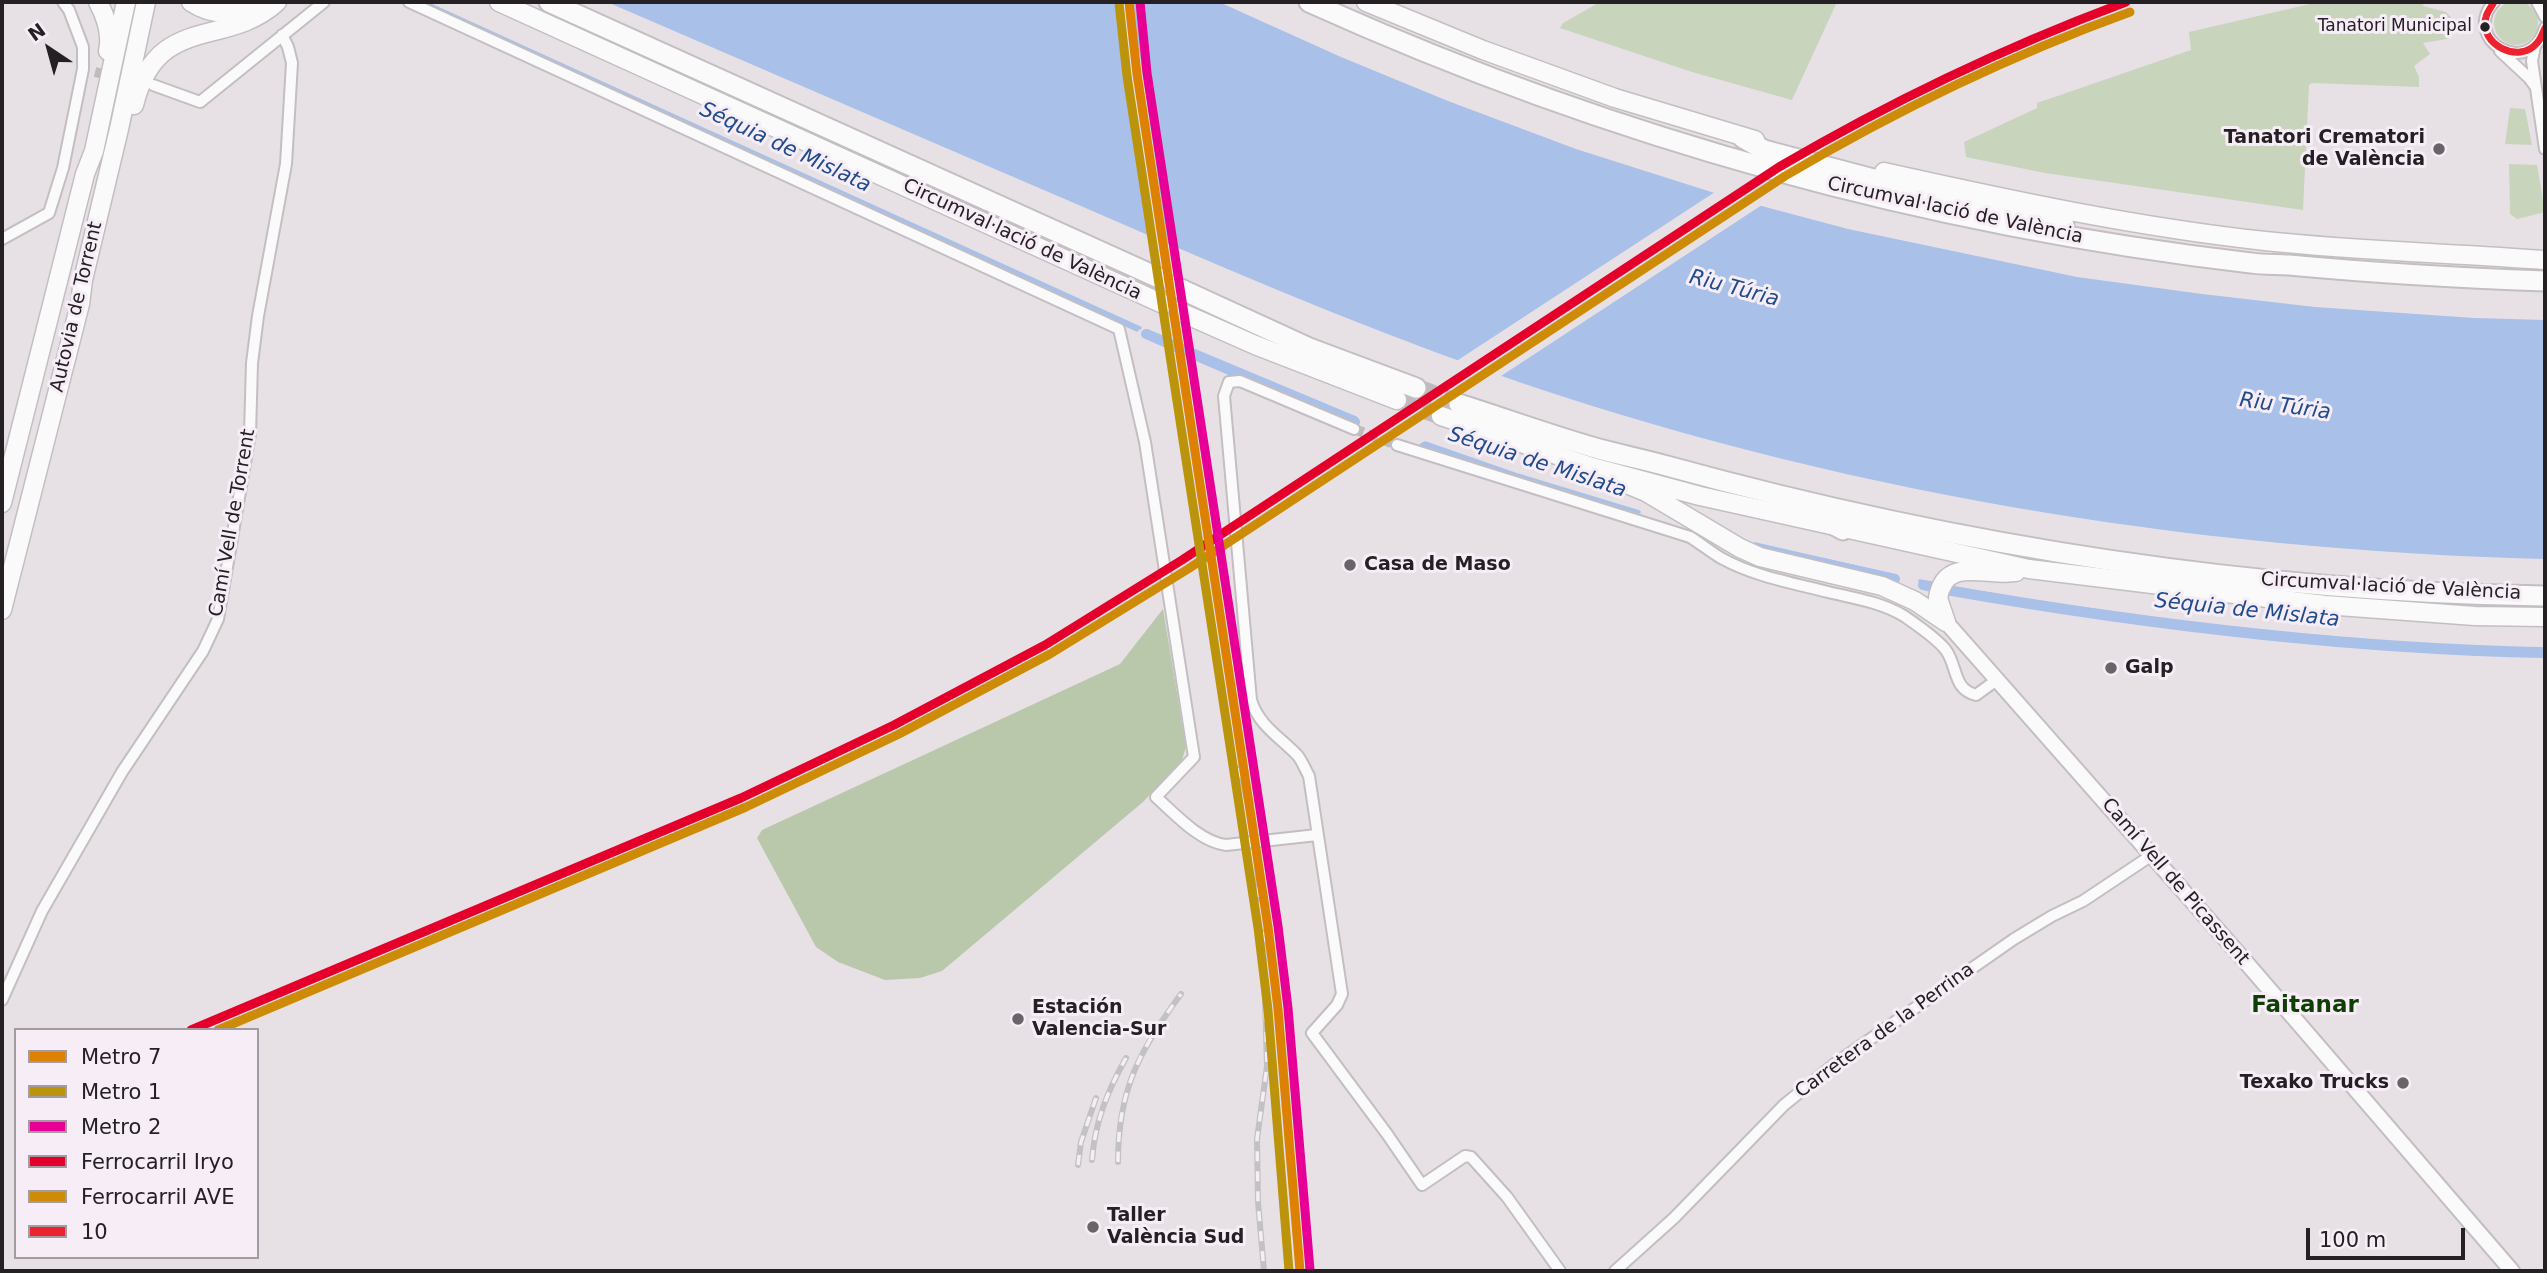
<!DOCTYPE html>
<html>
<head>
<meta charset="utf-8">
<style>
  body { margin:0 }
  #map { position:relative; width:2547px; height:1273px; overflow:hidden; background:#e7e1e6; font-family:"DejaVu Sans",sans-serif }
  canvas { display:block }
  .frame { position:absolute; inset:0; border:4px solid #242024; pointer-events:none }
  .legend { position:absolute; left:14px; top:1028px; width:245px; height:231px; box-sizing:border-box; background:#f6edf6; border:2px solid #a29ba2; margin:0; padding:9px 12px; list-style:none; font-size:21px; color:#242024 }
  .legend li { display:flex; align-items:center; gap:14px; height:35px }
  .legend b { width:35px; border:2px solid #a29ba2 }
  .north { position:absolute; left:14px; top:14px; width:70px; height:70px; -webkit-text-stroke:5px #f6edf6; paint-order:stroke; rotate:324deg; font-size:19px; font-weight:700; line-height:28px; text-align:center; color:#242024 }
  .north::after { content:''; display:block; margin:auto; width:24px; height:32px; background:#242024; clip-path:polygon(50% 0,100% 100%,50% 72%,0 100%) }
  .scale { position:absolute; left:2306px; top:1228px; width:159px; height:32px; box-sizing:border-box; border:4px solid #242024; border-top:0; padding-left:9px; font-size:21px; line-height:24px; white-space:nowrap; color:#242024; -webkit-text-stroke:5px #f6edf6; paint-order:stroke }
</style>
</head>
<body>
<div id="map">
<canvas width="2547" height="1273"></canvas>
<div class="frame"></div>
<ul class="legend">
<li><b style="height:9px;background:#dd8104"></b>Metro 7</li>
<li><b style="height:9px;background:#bc940b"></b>Metro 1</li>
<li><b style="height:9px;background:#e70095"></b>Metro 2</li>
<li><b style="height:9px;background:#e4002b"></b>Ferrocarril Iryo</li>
<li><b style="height:9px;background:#cd8b07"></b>Ferrocarril AVE</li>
<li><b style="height:9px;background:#ed222e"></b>10</li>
</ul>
<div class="north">N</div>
<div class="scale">100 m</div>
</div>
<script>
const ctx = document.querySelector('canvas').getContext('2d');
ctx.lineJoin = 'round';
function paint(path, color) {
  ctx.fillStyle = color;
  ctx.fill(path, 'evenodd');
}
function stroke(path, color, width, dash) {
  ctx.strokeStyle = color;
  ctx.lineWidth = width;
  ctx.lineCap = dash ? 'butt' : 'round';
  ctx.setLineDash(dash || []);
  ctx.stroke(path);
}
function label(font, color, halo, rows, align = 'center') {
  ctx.font = font + ' "DejaVu Sans",sans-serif';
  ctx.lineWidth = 6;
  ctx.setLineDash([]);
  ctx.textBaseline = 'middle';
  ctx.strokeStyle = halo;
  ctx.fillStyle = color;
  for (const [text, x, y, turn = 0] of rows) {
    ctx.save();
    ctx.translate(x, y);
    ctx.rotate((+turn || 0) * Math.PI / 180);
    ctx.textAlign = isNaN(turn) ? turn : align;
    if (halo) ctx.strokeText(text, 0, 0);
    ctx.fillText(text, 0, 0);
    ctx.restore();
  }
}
paint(new Path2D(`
  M2494 23a22 22 0 1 1 44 0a22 22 0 1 1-44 0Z
  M1600 2H1837L1792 100 1692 72 1560 28 1563 23Z
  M2310 2H2424L2423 6 2446 12 2460 27 2447 39 2423 43 2430 54 2414 66 2419 77V87L2312 83 2309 85 2303 210 2045 173 1966 157 1964 142 2037 108V103L2191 50 2189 32 2310 4Z
  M2510 108 2525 109 2532 145 2505 144Z
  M2509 164 2537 165 2545 212 2517 219 2510 214Z`), '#c9d4bd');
paint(new Path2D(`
  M1163 609 1186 747 1182 760 1143 802 942 971 920 978 885 980 838 962 816 947 757 838 762 830 1120 664Z`), '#b9c8aa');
paint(new Path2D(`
  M607 2H1219L1341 57 1448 101 1576 149 1724 196 1848 229 2077 277 2202 294 2315 307 2474 318 2545 320V559C2188 550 1830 491 1493 373 1348 322 1207 261 1067 200 913 134 760 68 607 2Z`), '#a9c0e8');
paint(new Path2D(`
  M1120 2H1132L1168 247 1153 241Z
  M1718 190 1765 203 1498 378 1455 362Z`), '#e7e1e6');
stroke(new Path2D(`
  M424 2 1140 328
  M867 207 1137 330
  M1148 331 1356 418
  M1425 443 1514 474 1639 512
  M1755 544 1895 576
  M1920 581 1935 584
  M1949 587C2146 621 2345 645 2545 649`), '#a9c0e8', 3.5);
stroke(new Path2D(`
  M1146 334 1273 389 1355 422
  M1424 447 1464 461
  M1818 562 1895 579
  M1923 585 1933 587
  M1946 590C2145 625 2344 649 2545 653`), '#a9c0e8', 10);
stroke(new Path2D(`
  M95 72 116 77
  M1354 429 1397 445`), '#c0babf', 10, [10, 5]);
stroke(new Path2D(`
  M1397 400 1441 416`), '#c0babf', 18, [18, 9]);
stroke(new Path2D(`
  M1416 388 1459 404`), '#c0babf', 19, [19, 10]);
const minor = new Path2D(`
  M409 2 1119 329 1145 442 1194 757 1156 797C1175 814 1200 842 1226 845L1317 835
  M2494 2C2460 40 2530 80 2545 28
  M2537 2 2545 17
  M2535 46 2532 61 2545 149
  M2500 51 2529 78 2535 86
  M153 85 200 102 324 2
  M2 239 49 213 63 168 83 69V47L69 10 63 2
  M1354 429 1240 381 1229 382 1224 396 1251 700C1259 726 1280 737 1298 756 1302 761 1305 769 1309 776L1342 994 1337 1005 1312 1033 1387 1134 1422 1185 1465 1156 1471 1157 1507 1197 1560 1271
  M1397 445 1690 537C1701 544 1711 552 1721 558 1753 576 1793 583 1828 592 1853 598 1881 602 1904 616 1917 625 1935 637 1945 649 1958 665 1952 689 1976 695L1998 679
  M2 1000 42 911 122 772 203 651 218 619 250 434 252 363 258 316 286 164 292 63 288 47 282 35
  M1615 1271 1674 1218 1784 1105 1836 1063 2014 939 2052 916 2083 901 2152 855`);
const tertiary = new Path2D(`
  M1946 622 2244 960 2512 1271`);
const trunk = new Path2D(`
  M98 2C106 17 112 34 108 51
  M191 2C212 16 236 16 257 2
  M499 2 1163 304
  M1366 2 1483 50 1615 98 1755 140
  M134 105C157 12 226 49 277 2
  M1884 172C2010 200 2136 227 2265 241 2359 251 2451 253 2545 260
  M1178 311 1255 345 1397 400
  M1441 416 1592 467 1700 496 2029 569 2325 605 2475 616 2545 617
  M1629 485 1646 492 1740 548 1760 557 1882 586 1915 601 1946 622
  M2 503 85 174 94 151 126 2
  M2 610 80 304 83 280 119 129 146 2
  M1946 622 1938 598C1945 555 1987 577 2016 572`);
const motorway = new Path2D(`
  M549 2 1159 278
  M1309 2C1608 137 1925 225 2251 263 2264 265 2277 264 2289 265 2375 273 2460 278 2545 281
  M1743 138 1764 150 1881 181 2064 225
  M1174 286 1309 348 1416 388
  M1459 404C1503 418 1547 434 1592 447 1616 454 1642 459 1667 466 1954 545 2248 592 2545 596
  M1803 514 1823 519 1843 530`);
stroke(minor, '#c3bec2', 14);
stroke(tertiary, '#c3bec2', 18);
stroke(trunk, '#c3bec2', 21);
stroke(motorway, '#c3bec2', 23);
stroke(minor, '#fbfafb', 10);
stroke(tertiary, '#fbfafb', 14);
stroke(trunk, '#fbfafb', 18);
stroke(motorway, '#fbfafb', 19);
const rail = new Path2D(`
  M1239 768 1253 825
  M1256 847 1259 899
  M1263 932 1267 1066 1257 1139 1258 1202 1264 1271
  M1092 1160C1095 1122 1107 1092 1126 1058
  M1118 1162C1118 1090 1139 1051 1181 994
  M1078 1165 1081 1142 1096 1098`);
stroke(rail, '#c3c2c3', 6);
stroke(rail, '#f6edf6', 3.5, [10]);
stroke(new Path2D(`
  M2494 2C2492 6 2487 12 2486 17 2478 44 2519 65 2537 43 2541 39 2543 32 2545 28`), '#ed222e', 7);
stroke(new Path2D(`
  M191 1030 741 798 894 725 1045 645 1182 560 1779 167C1890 102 2005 47 2126 2`), '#e4002b', 9);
stroke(new Path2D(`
  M218 1030 746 807 899 734 1050 654 1188 569 1785 176C1895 111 2009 56 2130 12`), '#cd8b07', 9);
stroke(new Path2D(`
  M1129 2 1137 74 1268 927 1278 1009 1300 1271`), '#dd8104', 9);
stroke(new Path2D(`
  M1119 3 1127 76 1258 928 1268 1010 1289 1271`), '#bc940b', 9);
stroke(new Path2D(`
  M1140 2 1147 73 1278 926 1288 1008 1310 1270`), '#e70095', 9);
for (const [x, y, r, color] of [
  [2485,27,6,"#242024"],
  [2439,149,7,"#686468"],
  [1350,565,7,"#686468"],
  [2111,668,7,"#686468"],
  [1018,1019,7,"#686468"],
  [2403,1083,7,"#686468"],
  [1093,1227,7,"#686468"]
]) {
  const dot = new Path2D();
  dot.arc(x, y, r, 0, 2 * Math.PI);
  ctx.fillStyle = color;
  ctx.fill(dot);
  stroke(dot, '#f6edf6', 2.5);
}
label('17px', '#242024', '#f6edf6', [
  ["Tanatori Municipal",2472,27]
], 'right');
label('bold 19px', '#242024', '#f6edf6', [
  ["Tanatori Crematori",2425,138,"right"],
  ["de València",2425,160,"right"],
  ["Casa de Maso",1364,565],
  ["Galp",2125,668],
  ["Estación",1032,1008],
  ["Valencia-Sur",1032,1030],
  ["Texako Trucks",2389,1083,"right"],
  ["Taller",1107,1216],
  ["València Sud",1107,1238]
], 'left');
label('19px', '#242024', '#f6edf6', [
  ["Circumval·lació de València",1955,211,12],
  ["Circumval·lació de València",1022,240,25],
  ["Autovia de Torrent",77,307,-77],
  ["Camí Vell de Torrent",233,523,-80],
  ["Circumval·lació de València",2391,587,3],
  ["Camí Vell de Picassent",2175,882,49],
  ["Carretera de la Perrina",1885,1031,-36]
]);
label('italic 21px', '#204c8d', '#f6edf6', [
  ["Séquia de Mislata",785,148,25],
  ["Riu Túria",1734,289,15],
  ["Riu Túria",2285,407,8],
  ["Séquia de Mislata",1537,463,18],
  ["Séquia de Mislata",2247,611,6]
]);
label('bold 23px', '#0f3f05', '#f6edf6', [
  ["Faitanar",2305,1006]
]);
</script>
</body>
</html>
